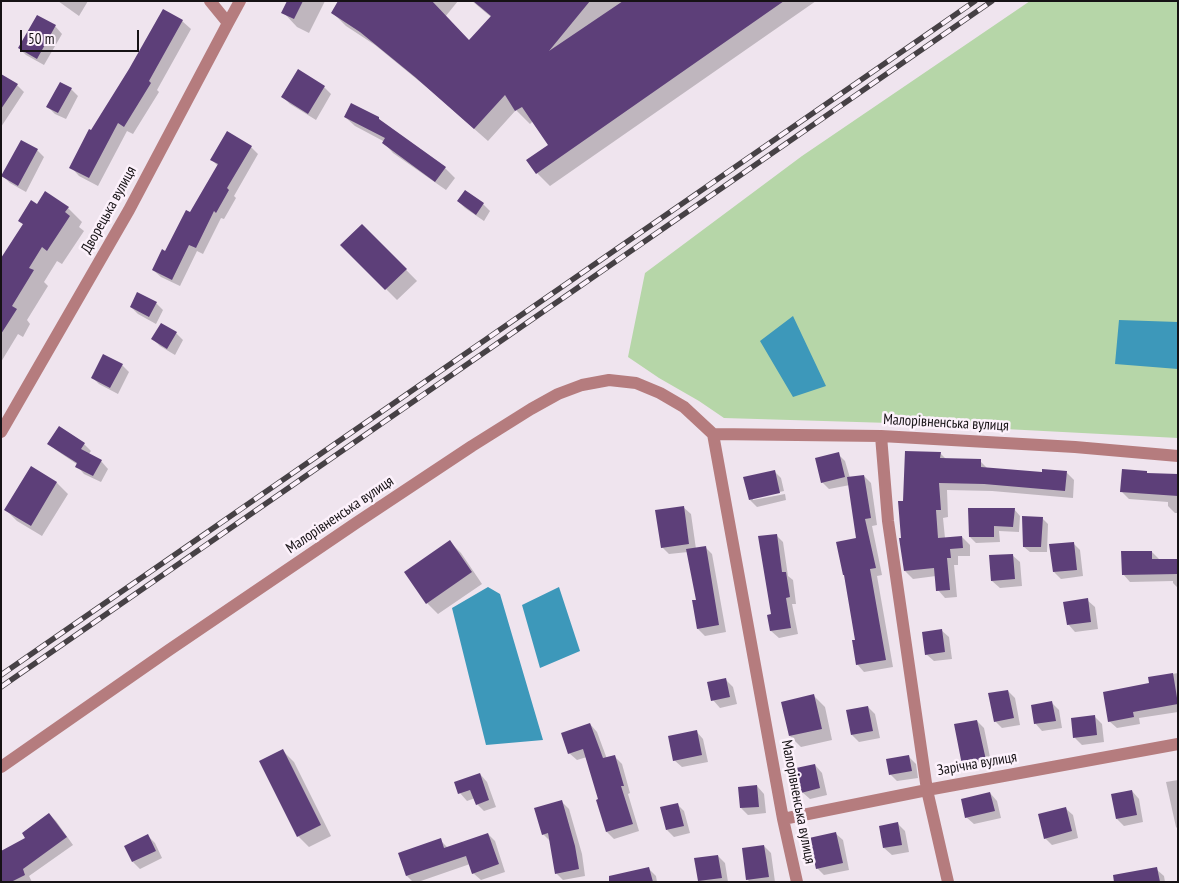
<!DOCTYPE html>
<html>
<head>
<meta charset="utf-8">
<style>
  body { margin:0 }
  #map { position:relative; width:1179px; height:883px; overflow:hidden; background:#efe4ee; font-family:"PT Sans Narrow",sans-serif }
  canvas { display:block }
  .frame { position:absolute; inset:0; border:2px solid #161215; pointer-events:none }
  .scale { position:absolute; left:20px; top:30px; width:119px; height:22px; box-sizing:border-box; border:2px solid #161215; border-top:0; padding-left:6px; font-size:15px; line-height:18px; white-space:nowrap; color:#161215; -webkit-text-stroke:4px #fcf1fb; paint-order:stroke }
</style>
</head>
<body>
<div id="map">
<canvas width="1179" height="883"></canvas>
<div class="frame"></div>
<div class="scale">50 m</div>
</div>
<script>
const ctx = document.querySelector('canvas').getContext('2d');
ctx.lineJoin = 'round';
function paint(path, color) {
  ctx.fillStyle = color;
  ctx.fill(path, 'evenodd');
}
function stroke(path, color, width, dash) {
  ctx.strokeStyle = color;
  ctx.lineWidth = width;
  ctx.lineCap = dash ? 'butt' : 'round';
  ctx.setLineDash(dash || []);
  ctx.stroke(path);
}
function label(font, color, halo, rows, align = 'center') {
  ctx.font = font + ' "PT Sans Narrow",sans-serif';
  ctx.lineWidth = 5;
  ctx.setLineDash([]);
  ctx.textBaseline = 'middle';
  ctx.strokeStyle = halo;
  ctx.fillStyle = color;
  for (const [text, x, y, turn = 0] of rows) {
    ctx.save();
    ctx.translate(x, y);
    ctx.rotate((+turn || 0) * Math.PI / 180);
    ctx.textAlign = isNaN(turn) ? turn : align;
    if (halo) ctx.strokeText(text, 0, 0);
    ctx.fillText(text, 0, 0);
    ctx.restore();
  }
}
paint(new Path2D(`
  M1030 1H1178V438L890 423 724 418 699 401 659 378 628 357 645 273 802 156Z`), '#b6d6a8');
paint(new Path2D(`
  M793 316 826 386 793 397 760 341Z
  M1119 320 1178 322V369L1115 364Z
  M488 587 500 594 543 740 486 745 452 608Z
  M559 587 580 651 540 668 522 605Z`), '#3d98ba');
paint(new Path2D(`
  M58 1H88L79 16Z
  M288 1H325L309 33 297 27 283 12Z
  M339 1H458L445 17 470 42 491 17 472 1H816L550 186 537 173 550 145 533 121 530 124 516 110 488 141 430 90 375 45 346 26 332 12Z
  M182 21 191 29 157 90 159 92 133 134 127 131 98 186 79 176 71 167 91 132Z
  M55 26 62 34 44 65 26 55 19 48Z
  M1 75 17 85 24 92 1 127Z
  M324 87 331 94 316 120 290 104 283 97Z
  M71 89 78 96 66 119 55 114 48 107Z
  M345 117 378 118 384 124 445 168 455 178 446 190 393 153 384 143 385 142 355 126Z
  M251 147 258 154 234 196 236 198 224 219 221 218 203 254 197 251 180 286 161 277 153 270 166 252 190 214 218 166 212 160Z
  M37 150 44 157 26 192 10 183 3 176Z
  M458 201 483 204 490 211 484 221 465 208Z
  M37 205 68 208 82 222 79 227 84 231 62 264 57 261 44 282 48 286 27 320 30 324 23 337 18 334 1 362V259L24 225 19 221Z
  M362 225 417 281 397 300 342 245Z
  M156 303 163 310 156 324 138 314 131 307Z
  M161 324 176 333 183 340 175 355 160 346 153 339Z
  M122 365 129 372 118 394 99 384 92 377Z
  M49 443 84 444 91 451 88 455 101 461 108 469 101 482 84 474 77 466 78 465 56 450Z
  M940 453 947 460 980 461 988 469 1043 473 1066 472 1074 480 1073 498 992 491 947 490 948 517 943 518 945 538 962 537 970 545V556H958V565H954L957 597 945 598 938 590 936 576 913 579 905 571 902 539 904 502Z
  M838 454 845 461 850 478 864 476 871 483 877 525 872 526 882 575 877 576 893 667 864 672 857 664 858 539 850 485 829 489 822 482Z
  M31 468 57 483 68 494 42 536 17 521 6 510Z
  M774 471 781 478 784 491 753 498V500L785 494 786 500 757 507 750 500Z
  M1148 474 1178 476V513H1175L1168 506V502L1129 499 1122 492Z
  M683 507 691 514 696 549 705 547 712 554 726 632 705 636 698 629V601L688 552 669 554 662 547Z
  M1014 509 1020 516 1019 532 999 531 1000 542 976 543 970 537Z
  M1042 518 1048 524 1047 552H1030L1024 547Z
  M776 535 783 542 788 576 793 580 796 604H792L798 634 779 638 771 631Z
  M450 542 461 553 482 584 438 614 427 603Z
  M1073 543 1080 550 1083 576 1061 579 1054 572Z
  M1152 552 1159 559 1178 560V588L1173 583V581L1130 582 1123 574Z
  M1012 555 1020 562 1022 586 1000 588 992 581Z
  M1087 600 1095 607 1098 629 1075 632 1068 624Z
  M941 630 949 637 952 659 934 661 926 654Z
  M1178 673V712L1139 718 1140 724 1117 728 1109 721 1151 684 1150 678Z
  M726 680 733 687 737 704 720 708 713 700Z
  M1008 691 1015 698 1020 725 1002 728 995 721Z
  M814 696 825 707 832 740 801 747 790 736 783 703Z
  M1052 703 1059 710 1062 728 1042 731 1035 723Z
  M868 707 875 714 880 738 859 742 852 735Z
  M1094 716 1102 724 1104 742 1082 745 1075 738Z
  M977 721 984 728 992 767 970 771 963 764Z
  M590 724 597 732 607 759 614 756 622 764 630 793 628 794 639 831 614 839 607 832 598 801 600 800 587 757 577 760 569 753Z
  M696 731 703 739 708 762 682 767 674 760Z
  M283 751 294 762 331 836 309 847 298 836Z
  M908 756 916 764 918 778 897 781 890 774Z
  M815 765 822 773 827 795 810 799 802 792Z
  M480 774 487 782 496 807 484 811 477 804 475 798 467 801 460 793Z
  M1178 780V829L1176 827 1166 782Z
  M757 786 764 794 766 813 748 815 741 808Z
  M1132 791 1139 799 1143 822 1124 826 1117 819Z
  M990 793 997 801 1001 818 974 824 966 817Z
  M562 802 569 809 582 854 585 876 563 880 556 873 551 842 543 834Z
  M677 804 684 811 690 833 674 837 667 830Z
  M1065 808 1073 815 1078 838 1052 845 1045 838Z
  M49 814 56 821 73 845 29 876 32 882H2L27 838Z
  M898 824 905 831 909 852 892 855 884 848Z
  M835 833 843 840 849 870 824 875 817 868Z
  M488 834 495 841 505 872 481 880 473 873 470 864 418 882H413L407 876 400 854 440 840 448 848Z
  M148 836 155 843 162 858 140 869 133 862Z
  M764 846 771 853 775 882H750L747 879Z
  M718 856 725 863 728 882H700L699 881Z
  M649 869 656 876 657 882H626Z
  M1156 869 1164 876 1165 882H1128Z`), '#0003');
paint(new Path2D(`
  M287 1H303L294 19 281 13Z
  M338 1H432L469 40 491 16 473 1H590L549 51 623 1H784L536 174 526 160 548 145 522 107 515 111 505 95 474 129 415 77 360 32 331 13Z
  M163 9 183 20 149 81 151 83 124 127 118 123 89 178 69 168 89 129 91 130 129 69Z
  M37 15 56 25 37 59 18 48Z
  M298 69 325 86 308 114 281 97Z
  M1 74 18 84 1 109Z
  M60 82 72 88 58 113 46 107Z
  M351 103 379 117V119L446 167 435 182 382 143 385 138 344 117Z
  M227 131 252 146 227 188 229 190 216 213 214 211 196 248 189 245 172 280 152 270 162 249 165 251 186 210 190 212 218 164 210 160Z
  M21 140 38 149 18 186 1 176Z
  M465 190 484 203 476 215 457 201Z
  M45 191 69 207 65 212 70 216 47 251 42 247 29 268 34 270 12 306 17 309 1 334V258L23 224 18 221 31 200 37 204Z
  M362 224 407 269 385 290 340 245Z
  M137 292 157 302 149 317 130 307Z
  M161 323 177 332 167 349 151 339Z
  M103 354 123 364 110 388 91 378Z
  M59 426 85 443 81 449 102 460 93 476 75 467 77 463 47 444Z
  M905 451 941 452 940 458 981 459V467L1042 472V469L1067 471 1065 491 984 484 939 483 941 510H936L938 538 962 536 963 548 950 549 951 558H947L950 590 936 591 934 568 904 571 899 538H901L898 501H903Z
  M839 452 845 477 821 483 815 458Z
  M31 466 57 482 31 526 4 510Z
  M1122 469 1147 471V473L1178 474V496L1120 492Z
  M775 470 780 493 749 500 743 477Z
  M864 475 871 518 865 519 876 568 870 569 886 660 856 665 852 640H855L844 575H843L836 542 856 538 847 477Z
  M684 506 689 544 661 548 655 510Z
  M968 508H1015L1013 527 994 526V537H969Z
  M1022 516 1043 517 1041 547H1023Z
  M777 534 782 572H786L790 597 786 598 791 628 770 631 767 615 771 614 758 536Z
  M450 540 472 572 426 604 404 572Z
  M1074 542 1077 570 1053 572 1049 544Z
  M706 546 719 625 697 629 692 600H696L686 549Z
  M1121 551H1152V559H1178V574L1122 575Z
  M1013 554 1015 579 991 581 989 555Z
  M1088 598 1091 622 1067 625 1063 602Z
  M942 629 945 652 925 655 922 632Z
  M1173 673 1178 704 1133 712 1134 717 1108 722 1103 692 1149 683 1148 677Z
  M726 678 730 697 711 701 707 682Z
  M1008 690 1014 718 994 722 988 693Z
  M814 694 822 729 789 736 781 702Z
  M1052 701 1056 721 1034 724 1031 705Z
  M868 706 873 731 851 735 846 710Z
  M1095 715 1097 735 1073 738 1071 718Z
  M977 720 986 760 962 765 954 724Z
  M590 723 603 758 615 755 624 786H621L633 824 606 832 596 800 598 799 583 749 568 754 561 733Z
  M697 730 702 755 673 761 668 736Z
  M283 749 321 825 297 837 259 761Z
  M909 755 912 771 889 775 886 759Z
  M815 764 820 788 801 793 796 768Z
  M480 773 489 800 476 805 470 790 458 794 454 782Z
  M757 785 759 807 740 808 738 787Z
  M1132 790 1137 815 1116 819 1111 794Z
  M990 792 995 811 965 818 961 799Z
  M562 800 575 846 579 869 555 874 548 833 542 835 534 808Z
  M678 803 684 826 666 830 660 807Z
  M1066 807 1072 831 1044 839 1038 814Z
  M49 813 67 837 23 869 25 875 11 882H1V851L25 838 22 833Z
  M898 822 902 845 883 848 879 826Z
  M836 832 843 863 816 869 809 838Z
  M488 833 499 864 472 874 466 856 406 876 398 853 441 838 444 848Z
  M148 834 156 851 132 862 124 846Z
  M764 845 769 877 746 880 742 848Z
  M718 855 722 878 698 881 694 858Z
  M649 867 653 882H609V876Z
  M1157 867 1160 882H1114L1113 875Z`), '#5d3f79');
stroke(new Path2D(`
  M210 1 228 23
  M1 432 129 210 228 23 240 1
  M881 436 888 521 927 790 948 882
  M1 767 169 650 356 523 472 446 531 409 558 394 582 385 609 380 636 383 660 393 684 407 713 434
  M783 819 927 790 1178 744
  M797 882 783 819 713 434 881 436 1075 447 1178 456`), '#b57c7e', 12);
const rail = new Path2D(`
  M1 675 975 1
  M1 687 992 1`);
stroke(rail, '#464145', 5.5);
stroke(rail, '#fcf1fb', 4, [11]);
label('15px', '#161215', '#fcf1fb', [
  ["Дворецька вулиця",109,210,-61],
  ["Малорівненська вулиця",946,423,3],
  ["Малорівненська вулиця",340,515,-34],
  ["Зарічна вулиця",977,764,-10],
  ["Малорівненська вулиця",798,802,79]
]);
</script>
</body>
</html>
